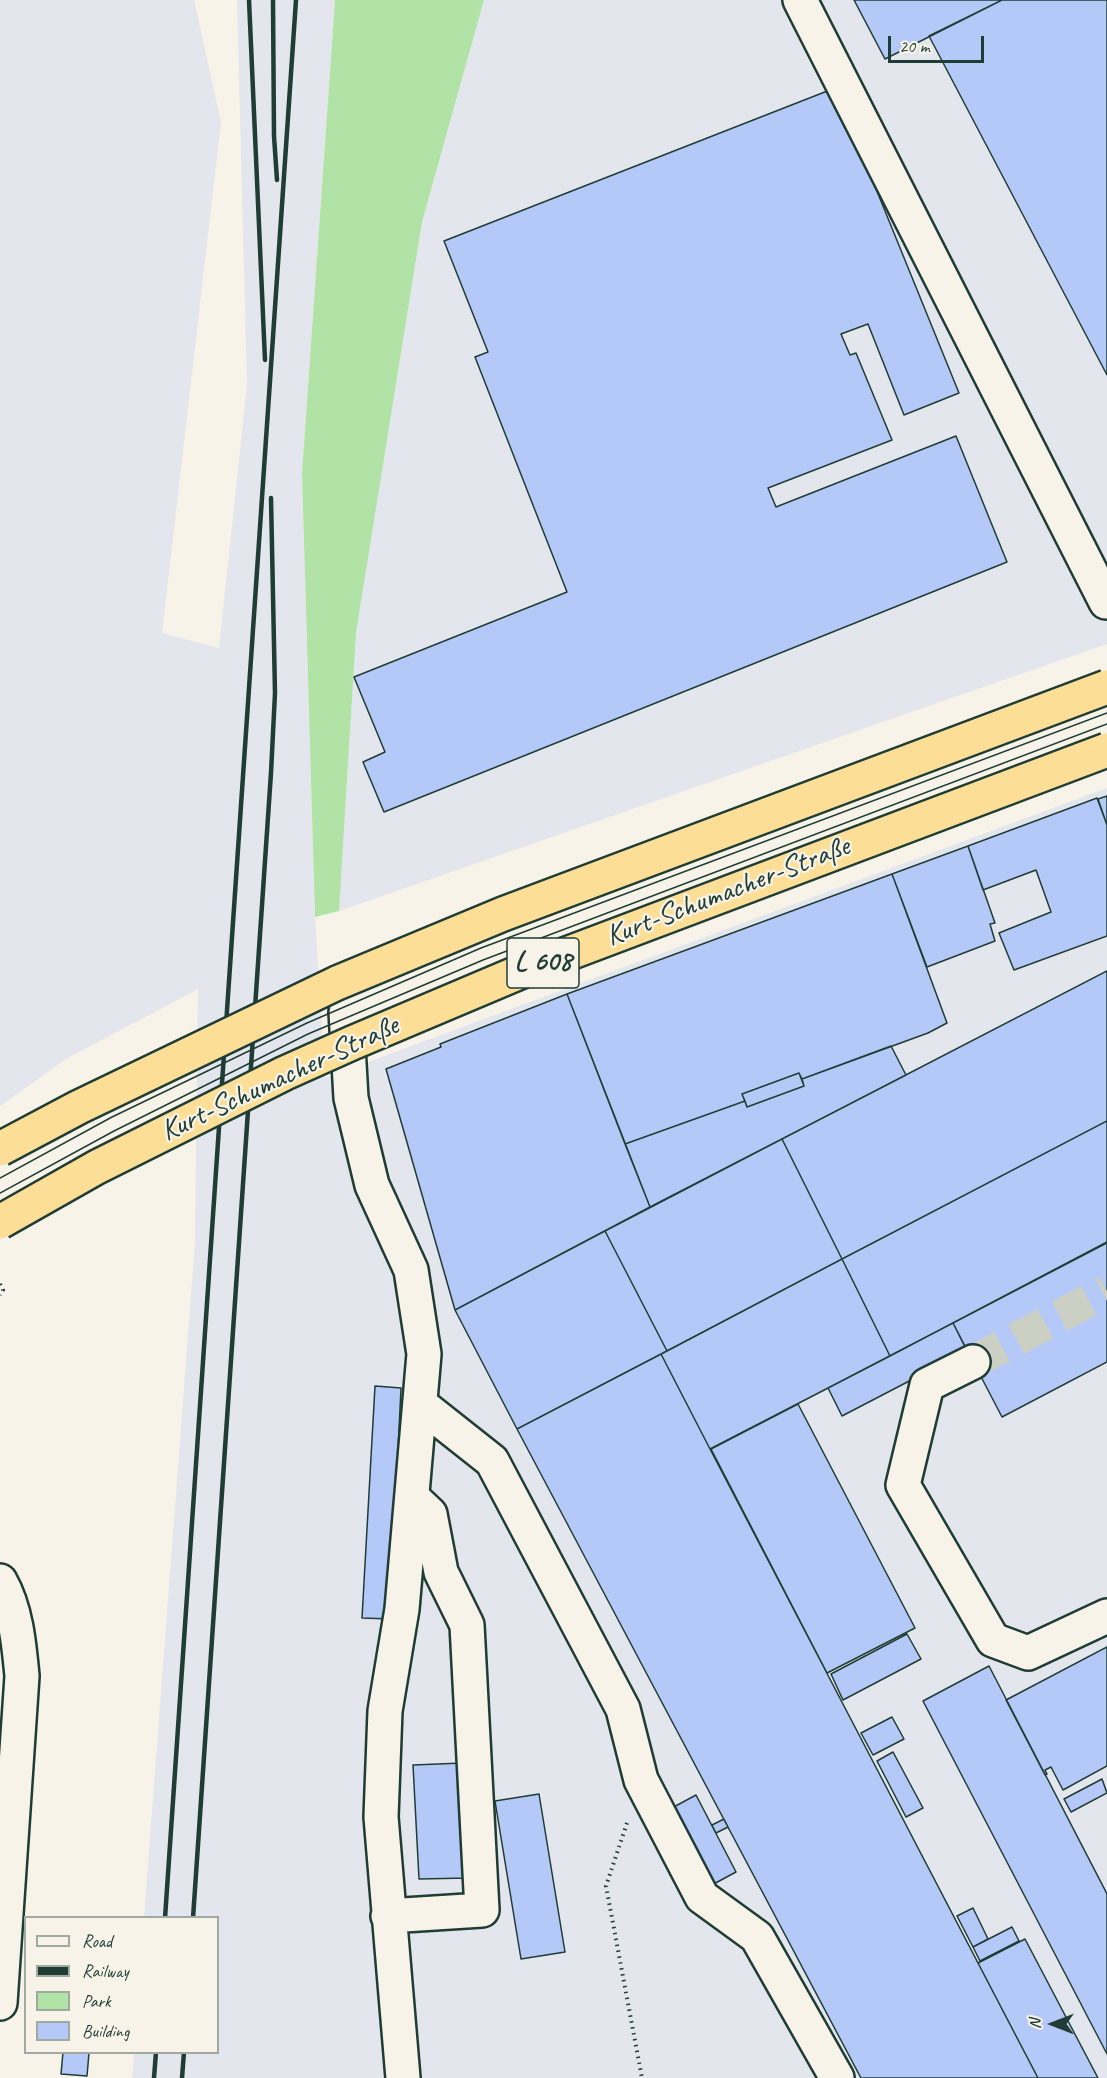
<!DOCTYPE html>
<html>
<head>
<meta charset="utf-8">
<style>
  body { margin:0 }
  #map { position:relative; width:1107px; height:2078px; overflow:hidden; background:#f7f3e8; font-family:Caveat,sans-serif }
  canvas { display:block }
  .legend { position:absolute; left:24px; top:1916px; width:195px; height:138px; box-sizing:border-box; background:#f7f3e8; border:2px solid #a1aaa0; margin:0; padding:8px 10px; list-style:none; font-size:18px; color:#1f3d34 }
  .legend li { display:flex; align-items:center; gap:12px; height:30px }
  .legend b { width:30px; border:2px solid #a1aaa0 }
  .north { position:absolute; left:1023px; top:1994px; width:60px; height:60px; -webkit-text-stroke:4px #f7f3e8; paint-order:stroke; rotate:270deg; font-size:16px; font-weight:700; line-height:24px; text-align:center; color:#1f3d34 }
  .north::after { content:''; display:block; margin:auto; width:21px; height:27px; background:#1f3d34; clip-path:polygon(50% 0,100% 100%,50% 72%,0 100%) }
  .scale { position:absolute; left:888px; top:36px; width:96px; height:27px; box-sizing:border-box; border:3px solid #1f3d34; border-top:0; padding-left:8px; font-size:18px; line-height:21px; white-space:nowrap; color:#1f3d34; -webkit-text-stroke:4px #f7f3e8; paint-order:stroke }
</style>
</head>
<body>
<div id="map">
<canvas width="1107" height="2078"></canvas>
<ul class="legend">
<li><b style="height:8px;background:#f7f3e8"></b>Road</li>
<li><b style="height:8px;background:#1f3d34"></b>Railway</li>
<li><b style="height:16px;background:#b0e3a5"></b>Park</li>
<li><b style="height:16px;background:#b5c9f9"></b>Building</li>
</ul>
<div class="north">N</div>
<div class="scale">20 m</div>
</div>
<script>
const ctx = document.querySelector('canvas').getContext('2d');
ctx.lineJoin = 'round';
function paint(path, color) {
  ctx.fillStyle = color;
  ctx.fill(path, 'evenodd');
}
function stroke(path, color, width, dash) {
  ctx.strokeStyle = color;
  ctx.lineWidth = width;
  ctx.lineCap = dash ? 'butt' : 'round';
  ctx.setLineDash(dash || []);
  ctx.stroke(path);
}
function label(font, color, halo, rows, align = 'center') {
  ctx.font = font + ' Caveat,sans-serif';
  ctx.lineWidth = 4.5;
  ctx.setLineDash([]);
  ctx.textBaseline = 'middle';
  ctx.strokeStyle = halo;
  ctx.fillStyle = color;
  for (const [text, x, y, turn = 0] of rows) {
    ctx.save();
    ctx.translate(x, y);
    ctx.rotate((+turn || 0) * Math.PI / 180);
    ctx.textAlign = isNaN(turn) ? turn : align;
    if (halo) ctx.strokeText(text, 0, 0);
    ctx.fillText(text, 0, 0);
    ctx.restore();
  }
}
paint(new Path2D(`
  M0 0H194L221 122 162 633 219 648 247 385 237 0H335L302 473 315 917 325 1078 1107 788V2078H132L134 2053 218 2052V1918L144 1917 195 1243 198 989 66 1059 0 1106Z
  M484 0H1107V644L339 911 356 633 422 222Z`), '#e3e6ed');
paint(new Path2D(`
  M335 0H484L422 222 356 633 339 911 315 917 302 473Z`), '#b0e3a5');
const building = new Path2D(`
  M854 0H1002L885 59Z
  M1002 0H1107V375L929 36Z
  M835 88 959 393 904 415 868 324 841 334 850 355 856 353 892 440 768 488 776 507 956 436 1007 562 384 812 363 762 385 752 354 677 567 592 475 357 488 352 444 241Z
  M1107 796V825L1098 799Z
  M1097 798 1107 825V936L1014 970 999 933 1051 912 1036 870 983 890 968 846Z
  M968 846 995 923 990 924 995 941 927 967 892 874Z
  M892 874 947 1023 928 1033 802 1079 799 1073 742 1094 745 1101 625 1144 567 994Z
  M1107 971V1121L842 1259 782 1139Z
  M567 994 650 1207 455 1310 386 1069 441 1047 440 1044Z
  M891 1046 906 1075 650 1207 625 1144 745 1101 747 1107 804 1086 802 1079Z
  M799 1073 804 1086 747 1107 742 1094Z
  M1107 1121V1242L890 1356 842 1259Z
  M782 1139 842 1259 667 1351 605 1231Z
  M605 1231 667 1351 517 1429 455 1310Z
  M1107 1243V1362L1002 1417 953 1323Z
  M842 1259 890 1356 710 1449 661 1354Z
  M953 1323 967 1351 842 1416 828 1388Z
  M661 1354 710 1449 1038 2078H861L517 1429Z
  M375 1386 401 1388 390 1619 362 1618Z
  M798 1404 915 1628 827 1673 711 1449Z
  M907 1634 921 1659 843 1700 831 1674Z
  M1107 1647V1766L1063 1790 1051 1767 1045 1770 1047 1774 1045 1775 1006 1700Z
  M989 1666 1107 1894V2054L923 1701Z
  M892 1717 904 1739 873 1755 861 1733Z
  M893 1752 923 1808 906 1817 877 1761Z
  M463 1763 468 1878 419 1879 413 1765Z
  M1102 1779 1107 1793 1071 1812 1064 1799Z
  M539 1794 565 1952 521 1959 495 1801Z
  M696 1795 736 1872 710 1886 670 1809Z
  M724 1819 728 1827 716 1833 712 1825Z
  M973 1908 988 1939 973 1947 957 1916Z
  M1012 1927 1019 1941 980 1961 973 1947Z
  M1025 1939 1098 2078H1038L978 1963Z
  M63 2052 89 2053 87 2076 61 2074Z`);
paint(building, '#b5c9f9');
stroke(building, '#1f3d34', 1.5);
stroke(new Path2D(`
  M973 1362 1107 1291`), '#cccfc4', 33, [33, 16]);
const minor = new Path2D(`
  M800 0 1106 602H1107
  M973 1362 927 1385 903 1485 993 1640 1028 1653 1107 1616
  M420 1404 492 1461 623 1709 641 1780 702 1897 757 1937 837 2078
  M0 1581C16 1609 19 1644 22 1676L0 2003
  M388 1916 482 1910 467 1625 441 1572 430 1514 412 1497
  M403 2078 381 1817 385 1711 402 1609 424 1354 411 1270 372 1185 351 1098 346 1012 517 942 1107 719`);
stroke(minor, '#1f3d34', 38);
stroke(new Path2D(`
  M0 1284 3 1290 0 1295
  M627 1823 606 1886 642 2078`), '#1f3d34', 4, [1.5, 4.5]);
stroke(minor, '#f7f3e8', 33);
stroke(new Path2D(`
  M0 1178 112 1117 307 1023 481 948 1107 713
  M0 1193 114 1131 308 1034 483 960 1107 724`), '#1f3d34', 1.5);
stroke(new Path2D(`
  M249 0 265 360
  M273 0 274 136 277 180
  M165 1918 296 0
  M193 1918 271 773 275 693 271 498
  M154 2078 156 2052
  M182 2078 184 2052`), '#1f3d34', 4.5);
const majorBridge = new Path2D(`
  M0 1149 79 1107 337 983 503 914 1107 687
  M0 1222 97 1167 285 1073 352 1043 527 969 1107 750`);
stroke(majorBridge, '#1f3d34', 38, []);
stroke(majorBridge, '#fcde96', 33);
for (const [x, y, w] of [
  [543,963,72]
]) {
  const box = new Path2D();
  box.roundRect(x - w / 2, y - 25, w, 50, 4.5);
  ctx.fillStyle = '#f7f3e8';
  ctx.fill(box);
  stroke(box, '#1f3d34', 1.5);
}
label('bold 28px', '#1f3d34', null, [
  ["L 608",543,963]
]);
label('30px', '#1f3d34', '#f7f3e8', [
  ["Kurt-Schumacher-Straße",728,892,-21],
  ["Kurt-Schumacher-Straße",280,1079,-25]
]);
</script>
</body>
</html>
